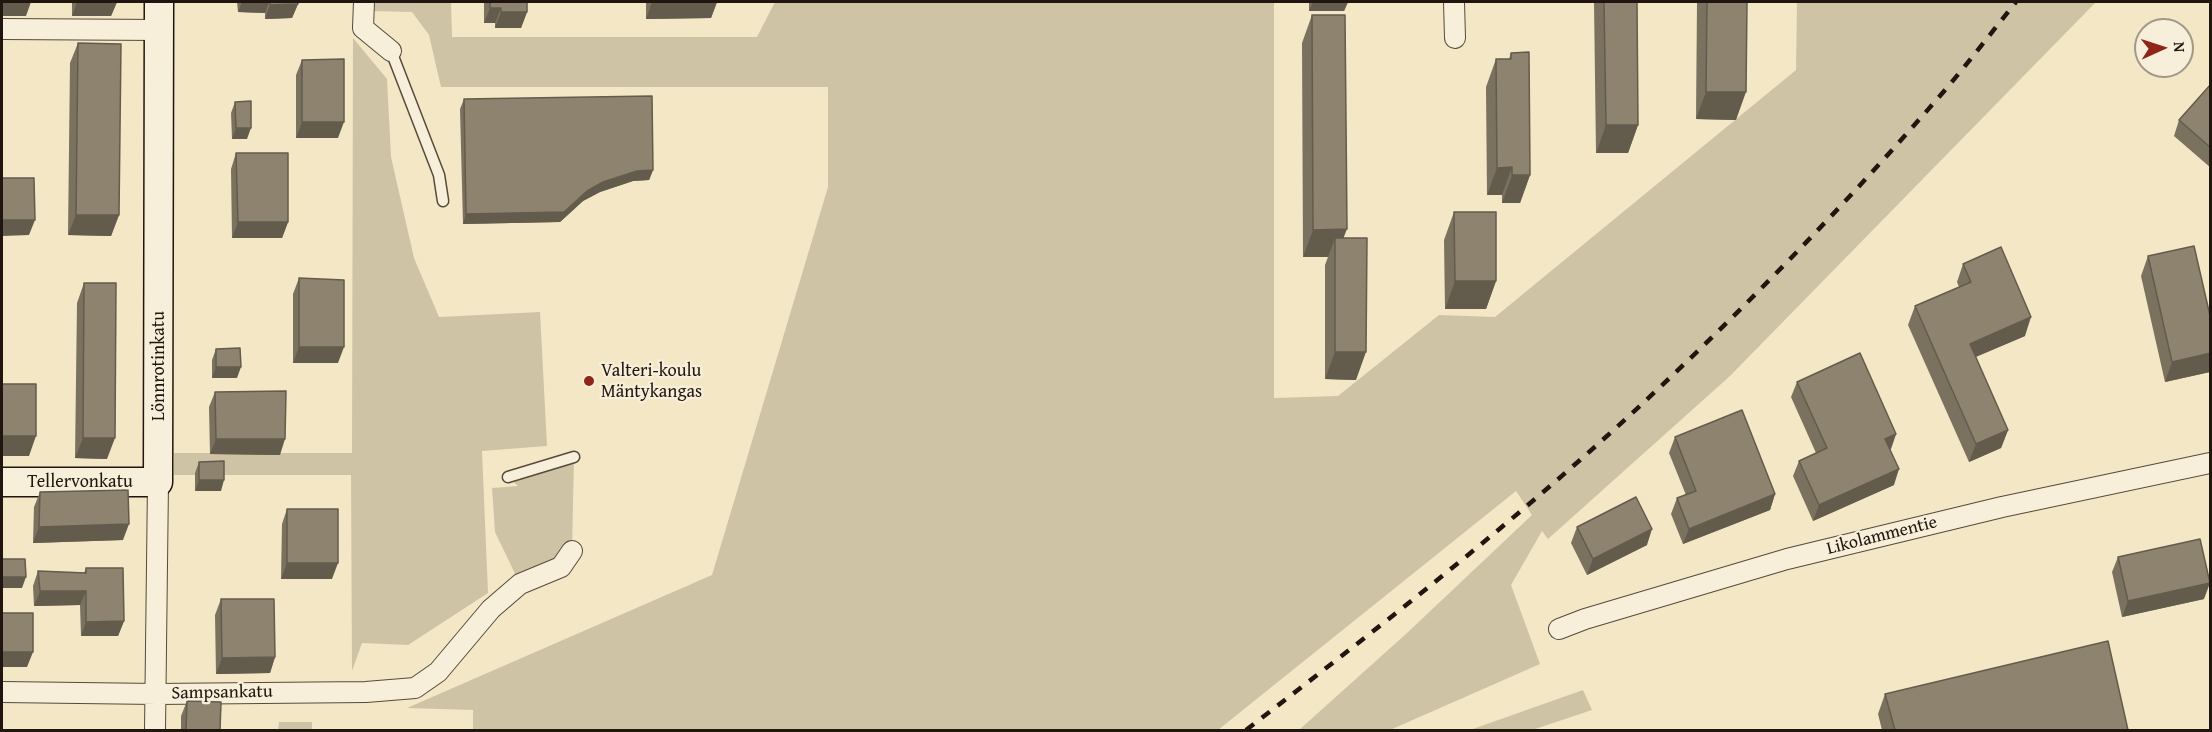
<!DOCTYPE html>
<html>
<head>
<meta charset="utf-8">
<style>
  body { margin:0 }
  #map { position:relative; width:2212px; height:732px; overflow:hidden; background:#f3e7c5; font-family:"Gentium Book Plus",serif }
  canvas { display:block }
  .frame { position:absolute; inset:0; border:3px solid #21160f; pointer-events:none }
  .north { position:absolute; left:2134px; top:18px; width:60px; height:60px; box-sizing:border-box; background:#f7efd9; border:2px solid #a19888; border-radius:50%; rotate:87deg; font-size:16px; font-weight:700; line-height:24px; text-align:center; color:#21160f }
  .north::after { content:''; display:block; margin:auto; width:21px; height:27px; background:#8f2418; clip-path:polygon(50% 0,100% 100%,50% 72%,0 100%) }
</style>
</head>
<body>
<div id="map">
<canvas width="2212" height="732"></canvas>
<div class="frame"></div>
<div class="north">N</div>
</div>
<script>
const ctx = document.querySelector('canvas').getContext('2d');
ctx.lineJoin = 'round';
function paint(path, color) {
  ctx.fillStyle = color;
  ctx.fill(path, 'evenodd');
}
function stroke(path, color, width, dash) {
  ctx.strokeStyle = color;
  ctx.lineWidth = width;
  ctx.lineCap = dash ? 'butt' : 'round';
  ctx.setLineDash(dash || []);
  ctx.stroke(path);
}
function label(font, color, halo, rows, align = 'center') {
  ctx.font = font + ' "Gentium Book Plus",serif';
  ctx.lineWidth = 4.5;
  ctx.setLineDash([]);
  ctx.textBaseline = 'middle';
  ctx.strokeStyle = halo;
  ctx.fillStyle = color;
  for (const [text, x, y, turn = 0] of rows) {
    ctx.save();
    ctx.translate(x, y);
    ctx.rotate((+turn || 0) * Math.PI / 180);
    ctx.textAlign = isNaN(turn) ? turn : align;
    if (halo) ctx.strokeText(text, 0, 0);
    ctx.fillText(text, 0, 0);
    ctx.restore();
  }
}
paint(new Path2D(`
  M371 2H451L452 37H757L775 2H1274V398L1338 396 1439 315 1495 317 1796 70 1797 2H2096L1730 376 1548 539 1542 531 1511 585 1540 664 1390 730H1299L1407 633 1532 515 1516 491 1218 730H473V710L407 708 712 575 828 187V87H441L429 35 412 12 371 11Z
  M353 38 387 79 391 157 414 258 439 317 540 312 547 446 482 451 488 593 408 645 362 643 352 671 351 475H174V453H352Z
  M574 457 572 551 520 584 495 532 492 488 518 486 508 477Z
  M1583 690 1592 710 1532 730H1470Z
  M279 722H312V730H278Z`), '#cfc3a6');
const lane = new Path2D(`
  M391 51 439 175 443 201
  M508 477 574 457`);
const street = new Path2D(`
  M364 2 363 28 391 51
  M1454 2 1455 38
  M2 29 159 30
  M1559 629 1585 619 1787 559 2002 507 2210 463
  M2 692 157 694 366 692 415 688 438 672 491 609 520 584 561 567 572 551
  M155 730 158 482`);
const secondary = new Path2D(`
  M2 482H158L159 2`);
stroke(lane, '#564a3c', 13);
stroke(street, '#564a3c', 22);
stroke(secondary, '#21160f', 31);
stroke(lane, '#f7efd9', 10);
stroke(street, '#f7efd9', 20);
stroke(secondary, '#f7efd9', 28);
stroke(new Path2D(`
  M1246 730C1381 626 1517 520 1642 404 1746 307 1846 204 1939 97 1966 66 1991 33 2016 2`), '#21160f', 4.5, [10, 10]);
paint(new Path2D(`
  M72 2H117L111 16H72Z
  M237 2H298V4L292 18 265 19V13L238 12Z
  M484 2H527V12L521 28H495V23H484Z
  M646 2H717L711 18 646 19Z
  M1309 2H1348L1344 11H1309Z
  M1594 2H1637L1638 125 1628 153H1596Z
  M1697 2H1747L1736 120 1696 119Z
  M1312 15 1344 238 1356 380 1325 379V265L1328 257H1303L1302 43Z
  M78 43 119 215 111 236 68 235 70 63Z
  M1511 53 1530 175 1520 203H1502V195H1487L1486 87 1496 59H1509Z
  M302 60 338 138H296V75Z
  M2211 84V168L2174 136 2179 120Z
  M464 99 653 170 649 180 633 181 600 192 583 201 560 222 463 224 460 109Z
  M235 102 247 139H232L231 113Z
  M236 153 288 222 282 238H232L231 169Z
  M1454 212 1496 281 1486 309H1445L1444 240Z
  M2148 256 2210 372 2165 382 2141 276Z
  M1963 264 2025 336 1976 357 2008 430 2001 448 1969 462 1908 325 1915 306 1959 287 1957 282Z
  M299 278 338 363H293V294Z
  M84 283 107 459 75 458 77 303Z
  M216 349 237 378H212V360Z
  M1797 382 1896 434 1890 450 1894 485 1813 521 1793 476 1799 461 1816 453 1791 397Z
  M215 392 280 455 210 454 209 407Z
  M1675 437 1775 494 1770 510 1683 544 1671 514 1677 498 1686 495 1669 453Z
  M199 462 221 491H195V473Z
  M40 492 123 540 33 543 34 507Z
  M287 509 332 579H281L282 524Z
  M1577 527 1647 545 1587 575 1571 543Z
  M2118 557 2204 599 2122 617 2112 572Z
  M86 568 124 621 118 636H81L80 605 34 606 33 586 38 571 84 573Z
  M221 599 275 657 270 673 216 674 215 615Z
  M1885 694 2128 730H1882L1878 714Z
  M187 701 220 730H181V716Z`), '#7a715f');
paint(new Path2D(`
  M2 2H31L26 16H2Z
  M77 2H117L111 16H72Z
  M242 2H269L265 13 238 12Z
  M652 2H717L711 18 646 19Z
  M1313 2H1348L1344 11H1309Z
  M298 4 292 18 265 19 270 5Z
  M490 8H501L495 23H484Z
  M501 12H527L521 28H495Z
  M1706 92H1746L1736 120 1696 119Z
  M302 122H344L338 138H296Z
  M1606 125H1638L1628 153H1596Z
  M236 128H251L247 139H232Z
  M1512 167 1502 195H1487L1497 168Z
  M653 170 649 180 633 181 600 192 583 201 560 222 463 224 466 214 603 182 637 171Z
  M1512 175H1530L1520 203H1502Z
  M76 215H119L111 236 68 235Z
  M2 220H35L29 235 2 236Z
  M238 222H288L282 238H232Z
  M1347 229 1336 257 1335 238 1328 257H1303L1313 230Z
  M1455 281H1496L1486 309H1445Z
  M2031 317 2025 336 1963 362 1970 344Z
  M299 347H344L338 363H293Z
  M1335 352H1366L1356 380 1325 379Z
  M2211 353 2210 372 2165 382 2172 362Z
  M216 367H241L237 378H212Z
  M2008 430 2001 448 1969 462 1976 444Z
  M1896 434 1891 449 1880 454 1885 439Z
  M2 436H36L29 456H2Z
  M83 438H115L107 459 75 458Z
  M216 439H285L280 455 210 454Z
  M1899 469 1894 485 1813 521 1819 505Z
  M199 480H224L221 491H195Z
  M1775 494 1770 510 1683 544 1689 529Z
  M129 524 123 540 33 543 39 527Z
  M1652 529 1647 545 1587 575 1593 559Z
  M287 563H338L332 579H281Z
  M2 577H26L22 588H2Z
  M2210 583 2204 599 2122 617 2128 601Z
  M40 591H86L80 605 34 606Z
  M124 621 118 636H81L86 622Z
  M2 652H33L27 667H2Z
  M275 657 270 673 216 674 222 658Z`), '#635c4d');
const building = new Path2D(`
  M270 2H298V4L270 5Z
  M490 2H527V12H501V8H490Z
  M1604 2H1637L1638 125H1606Z
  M1707 2H1747L1746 92H1706Z
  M1312 15H1345L1347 229 1313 230Z
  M78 43 121 44 119 215H76Z
  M1529 52 1530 175H1512V167L1497 168 1496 59H1511V53Z
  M344 59V122H302V60Z
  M2211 84V148L2179 120Z
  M652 96 653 170 637 171 603 182 587 191 564 212 466 214 464 99Z
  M251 101V128H236L235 102Z
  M236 153H288V222H238Z
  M2 178H34L35 220H2Z
  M1454 212H1496V281H1455Z
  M1335 238H1367L1366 352H1335Z
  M2194 246 2211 320V353L2172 362 2148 256Z
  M2001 247 2031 317 1970 344 2008 430 1976 444 1915 306 1971 282 1963 264Z
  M299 278 344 280V347H299Z
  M84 283H116L115 438H83Z
  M240 348 241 367H216V349Z
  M1860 353 1896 434 1885 439 1899 469 1819 505 1799 461 1827 448 1797 382Z
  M2 384H36V436H2Z
  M286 391 285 439H216L215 392Z
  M1742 410 1775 494 1689 529 1677 498 1696 491 1675 437Z
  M224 461V480H199V462Z
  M128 490 129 524 39 527 40 492Z
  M1636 497 1652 529 1593 559 1577 527Z
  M287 509H338V563H287Z
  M2200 539 2210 583 2128 601 2118 557Z
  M2 559H25L26 577H2Z
  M86 568H123L124 621 86 622V591H40L38 571 86 573Z
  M221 599H274L275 657 222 658Z
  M2 613H33V652H2Z
  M2108 641 2128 730H1895L1885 694Z
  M187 701 221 702 220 730H186Z`);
paint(building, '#8e836e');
stroke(building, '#635c4d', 1.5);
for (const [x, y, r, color] of [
  [589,381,6,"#8f2418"]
]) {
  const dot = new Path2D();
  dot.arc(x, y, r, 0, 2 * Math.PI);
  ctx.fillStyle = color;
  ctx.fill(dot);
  stroke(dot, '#f7efd9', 2);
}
label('18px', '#21160f', '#f7efd9', [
  ["Lönnrotinkatu",159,366,-90],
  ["Tellervonkatu",80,482],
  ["Likolammentie",1882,536,-14],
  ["Sampsankatu",222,693,-1]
]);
label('18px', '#21160f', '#f7efd9', [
  ["Valteri-koulu",601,371],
  ["Mäntykangas",601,392]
], 'left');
</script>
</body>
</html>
